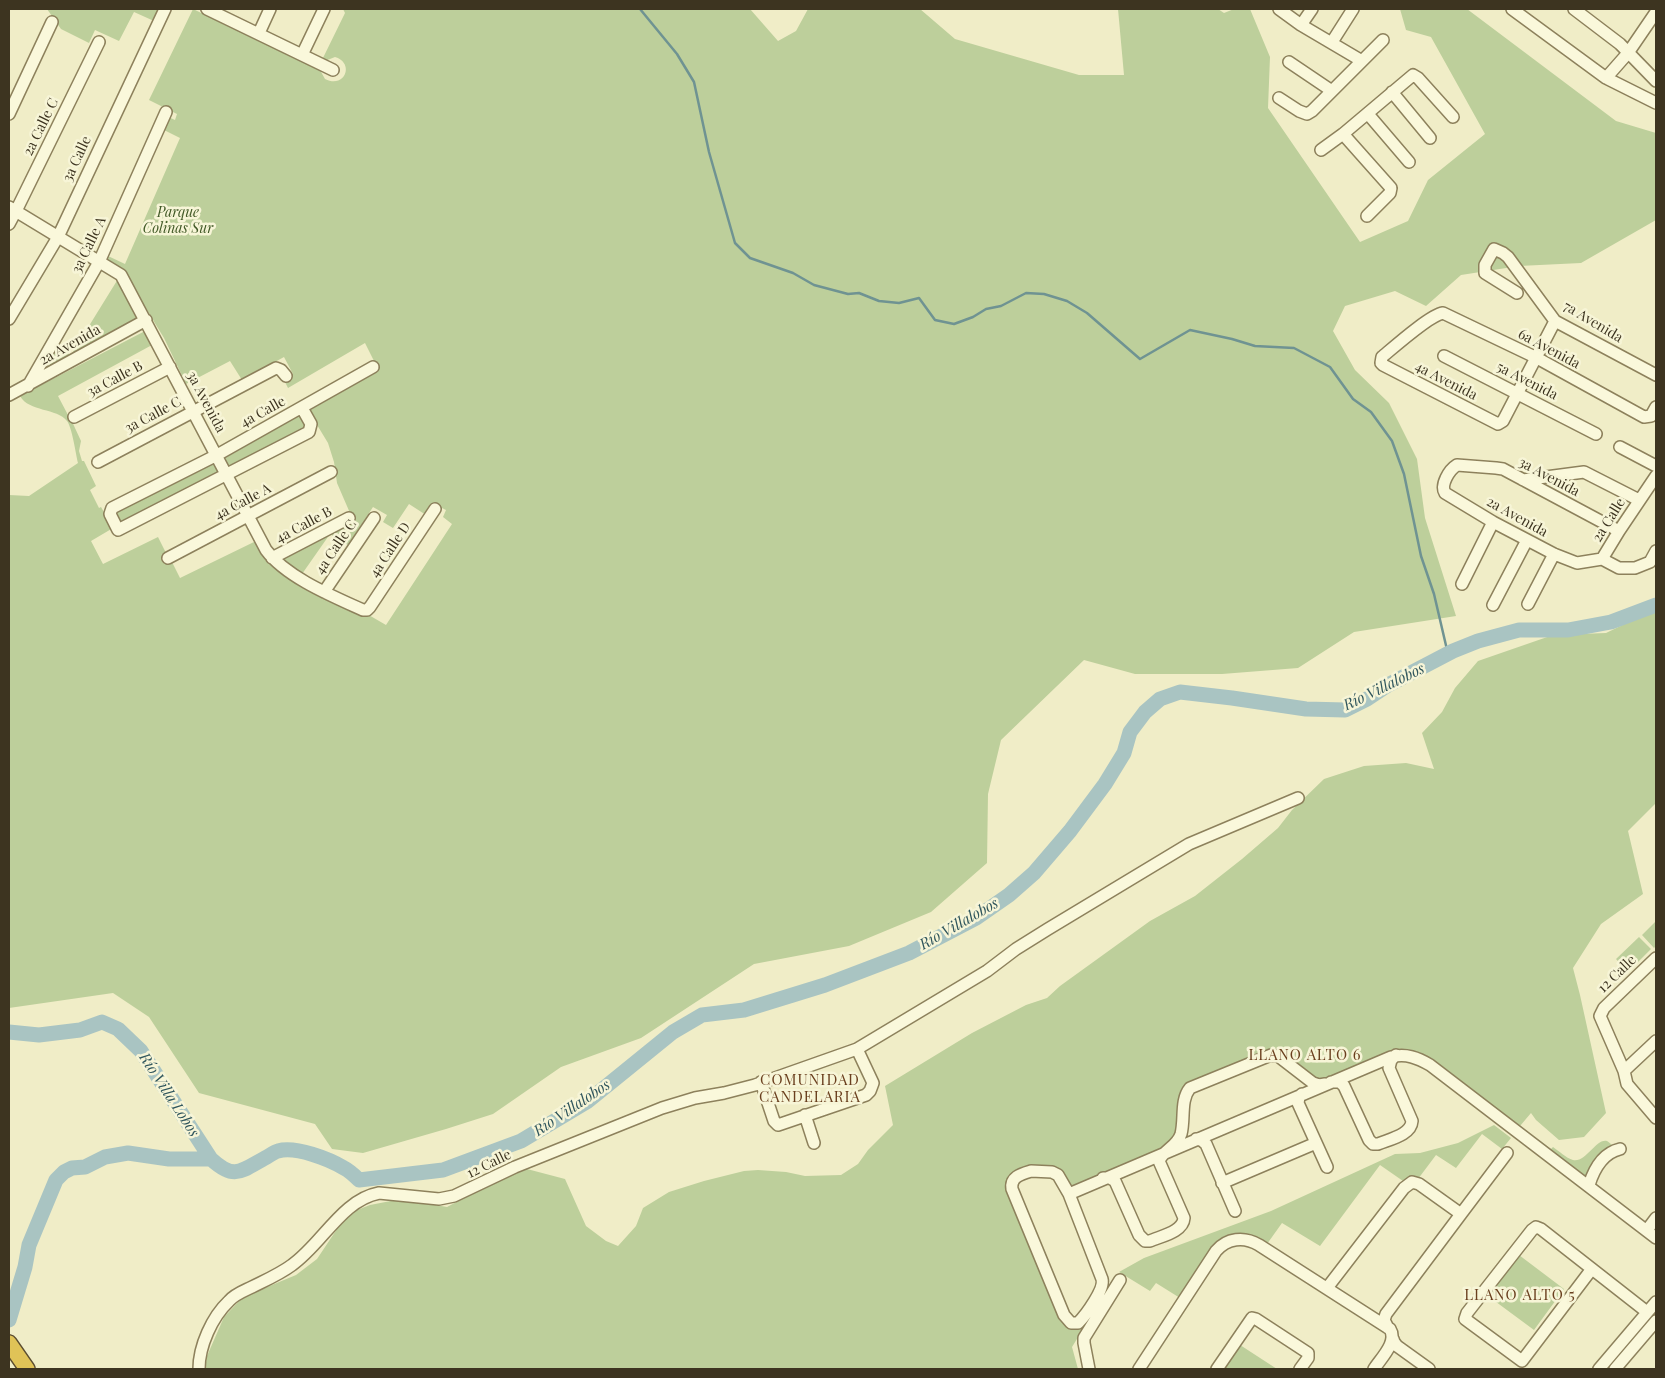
<!DOCTYPE html>
<html>
<head>
<meta charset="utf-8">
<style>
  body { margin:0 }
  #map { position:relative; width:1665px; height:1378px; overflow:hidden; background:#f0edc7; font-family:"Playfair Display",serif }
  canvas { display:block }
  .frame { position:absolute; inset:0; border:10px solid #3d3420; pointer-events:none }
</style>
</head>
<body>
<div id="map">
<canvas width="1665" height="1378"></canvas>
<div class="frame"></div>
</div>
<script>
const ctx = document.querySelector('canvas').getContext('2d');
ctx.lineJoin = 'round';
function paint(path, color) {
  ctx.fillStyle = color;
  ctx.fill(path, 'evenodd');
}
function stroke(path, color, width, dash) {
  ctx.strokeStyle = color;
  ctx.lineWidth = width;
  ctx.lineCap = dash ? 'butt' : 'round';
  ctx.setLineDash(dash || []);
  ctx.stroke(path);
}
function label(font, color, halo, rows, align = 'center') {
  ctx.font = font + ' "Playfair Display",serif';
  ctx.lineWidth = 5;
  ctx.setLineDash([]);
  ctx.textBaseline = 'middle';
  ctx.strokeStyle = halo;
  ctx.fillStyle = color;
  for (const [text, x, y, turn = 0] of rows) {
    ctx.save();
    ctx.translate(x, y);
    ctx.rotate((+turn || 0) * Math.PI / 180);
    ctx.textAlign = isNaN(turn) ? turn : align;
    if (halo) ctx.strokeText(text, 0, 0);
    ctx.fillText(text, 0, 0);
    ctx.restore();
  }
}
paint(new Path2D(`
  M47 9H159L154 21 134 12 119 41 95 30 89 43 61 29Z
  M193 9 320 70 325 79C345 89 355 63 335 57L325 61 322 60 345 13 343 9H750L778 41 796 31 808 9H920L955 39 1079 75H1124L1118 9H1218L1224 13 1234 9H1250L1270 57 1268 108 1360 242 1408 221 1428 180 1485 134 1431 37 1406 30 1400 9H1467L1616 121 1656 133V220L1581 263 1519 266 1461 275 1426 306 1395 291 1345 306 1333 331 1355 370 1389 403 1417 459 1425 518 1456 616 1354 632 1298 668 1222 674H1135L1084 660 1001 740 988 794 987 863 931 912 849 946 754 964 641 1038 561 1067 493 1114 446 1129 363 1153 332 1149 315 1124 199 1093 149 1017 113 993 9 1008V495L29 496 78 463C76 455 72 427 67 421 57 408 29 412 20 396L145 331 152 345 58 396 68 415H69L81 441 79 451 82 461H84L96 486 90 490 99 508 101 507 113 528 91 541 103 564 158 537 166 553 163 555 166 562 171 560 180 578 256 541 263 556 270 563 291 578 319 596 349 609 367 614 386 625 452 524 443 517 446 510 434 504 426 515 409 504 393 528 383 522 387 515 373 507 348 545 330 534 302 574 282 561 281 559 353 520 337 483 334 462 328 443 308 410 378 369 365 343 288 388 284 380 293 374 284 357 242 380 230 361 186 384 164 338 123 271 106 260 108 256 125 264 180 138 160 128 166 116 175 120 177 114 149 100Z
  M118 279 141 320 43 371 52 345 71 355Z
  M302 408 309 432 118 530 112 508Z
  M1656 609V803L1628 831 1643 894 1601 924 1573 968 1580 995 1606 1113 1584 1137 1559 1140 1536 1120 1531 1113 1520 1126 1551 1149 1553 1147C1559 1151 1566 1158 1573 1160 1586 1163 1596 1138 1607 1141 1609 1142 1611 1144 1613 1146L1585 1178 1421 1053 1410 1050 1393 1051 1329 1078C1308 1082 1296 1066 1280 1054L1196 1082 1178 1132 1168 1146 1071 1188 1062 1175 1011 1177 1064 1322 1082 1325 1090 1318 1072 1347 1078 1369H205L207 1356 224 1317 243 1297 296 1275 317 1259 339 1226 352 1212 370 1205 401 1199 447 1207 485 1187 527 1169 565 1179 586 1226 606 1241 618 1246 636 1226 643 1208 669 1192 704 1181 744 1171 758 1170 786 1172 805 1176 841 1175 858 1164 868 1150 893 1125 885 1086 972 1033 1026 1005 1047 998 1060 986 1150 921 1195 896 1242 859 1278 828 1292 810 1324 779 1364 766 1406 763 1434 769 1422 733 1442 712 1455 688 1478 661 1553 635 1606 633Z
  M1656 921V946L1654 948 1642 935Z
  M1639 937 1651 949 1628 972 1616 959Z
  M1494 1125 1511 1138 1502 1149 1482 1134 1456 1168 1436 1155 1418 1179 1410 1177 1403 1181 1380 1165 1320 1246 1282 1223 1267 1244 1235 1235 1180 1298 1156 1283 1150 1291 1119 1272 1144 1258 1271 1211 1395 1154 1420 1153 1458 1143Z
  M1519 1255 1564 1289 1534 1330 1488 1296Z
  M1237 1343 1277 1369H1220Z`), '#bdcf9b');
stroke(new Path2D(`
  M640 9 677 54 694 82 709 152 735 243 750 258 793 273 814 285 848 294 859 293 879 301 899 303 919 298 935 320 954 324 973 317 986 309 1001 306 1026 293 1044 294 1067 301 1087 313 1140 359 1190 330 1232 339 1255 346 1294 348 1330 367 1353 399 1371 412 1392 441 1404 474 1421 556 1434 594 1448 654`), '#6f9392', 2.5);
stroke(new Path2D(`
  M9 1032 39 1035 80 1030 102 1022 118 1029 141 1051 211 1159C234 1180 240 1172 265 1158 269 1156 274 1152 278 1151 296 1146 329 1159 344 1168 350 1171 355 1176 359 1180L443 1170 521 1141 588 1101 673 1032 702 1015 744 1010 825 985 909 953 976 918 1009 895 1034 873 1070 831 1105 784 1124 753 1130 732 1145 712 1160 699 1180 692 1232 698 1306 709 1345 710 1367 699 1388 685 1453 651 1478 641 1519 630H1568L1611 622 1656 605
  M9 1320 25 1267 29 1245 56 1180 64 1172 72 1168 85 1167 105 1157 128 1153 169 1159H211`), '#a9c4c2', 15);
const minor = new Path2D(`
  M207 9 333 70
  M1279 9 1301 25 1362 61
  M1512 9 1606 78 1656 103
  M1574 9 1620 44 1656 81
  M1301 25 1312 9
  M259 33 270 9
  M1332 42 1353 9
  M302 55 324 9
  M1289 62 1332 91
  M1606 78 1628 53 1656 12
  M1392 92 1430 138
  M1279 98 1299 111 1307 114 1312 111 1383 40
  M9 114 52 22
  M1368 114 1409 162
  M1343 134 1391 188 1390 193 1367 216
  M1321 150 1343 134 1413 75 1418 78 1453 117
  M9 207 121 275 266 550C286 577 332 596 363 610H367L370 607 435 509
  M9 224 16 211 99 42
  M1517 293 1485 273V265L1494 249 1503 253 1508 257 1555 321 1656 375
  M9 319 58 237 165 9
  M1555 321 1503 421 1498 424 1383 365 1381 363 1382 357C1394 347 1430 315 1443 313L1537 358 1644 417 1651 416 1656 407
  M1444 356 1596 434
  M28 386 99 262 166 112
  M9 395 146 320
  M302 408 311 424 309 432 118 530 110 514 112 508 217 455 373 367
  M74 417 170 367
  M1620 447 1656 466
  M98 462 276 368 281 370 286 376
  M1523 480 1584 472 1639 500
  M1619 531 1503 469 1496 468 1457 465C1449 470 1440 485 1445 493L1493 522 1554 554 1577 563 1602 559 1619 531 1656 476
  M168 558 331 472
  M272 558 349 518
  M1602 559 1619 568H1635L1650 562 1656 551
  M1462 584 1493 522
  M324 592 374 518
  M1528 604 1554 554
  M1493 605 1527 540
  M1656 958 1604 1008 1600 1016 1624 1071 1627 1084 1656 1118
  M1624 1071 1656 1041
  M761 1082 774 1121 778 1125 866 1095 870 1091 873 1083 857 1049
  M1331 1082H1340L1344 1086 1369 1140 1373 1144H1378C1390 1139 1411 1135 1412 1121L1389 1068 1391 1060 1396 1055
  M1302 1094 1299 1097 1298 1103 1327 1167
  M805 1115 814 1143
  M1196 1139 1201 1140 1206 1144 1235 1211
  M1031 1171 1052 1172 1058 1175 1069 1194 1102 1279C1105 1289 1086 1315 1078 1323H1071L1064 1315 1012 1189C1010 1177 1021 1174 1031 1171Z
  M1103 1178H1110L1115 1181 1139 1235 1145 1241H1150C1161 1236 1183 1232 1184 1218L1159 1161C1163 1150 1177 1147 1181 1134 1185 1119 1180 1100 1190 1088L1271 1055 1278 1056 1313 1083 1319 1085 1325 1084
  M1222 1183 1316 1143
  M1589 1185C1594 1169 1603 1153 1620 1149
  M1069 1194 1391 1057C1406 1053 1418 1058 1430 1065L1656 1238
  M1461 1214 1507 1153
  M1647 1230 1656 1218
  M1591 1270 1522 1361 1465 1319 1467 1313 1532 1230 1536 1227 1541 1229 1647 1312
  M1327 1288 1404 1188 1412 1182 1419 1184 1461 1214 1386 1314 1384 1320 1388 1328
  M1393 1339 1394 1342 1397 1346 1429 1369
  M199 1369C199 1346 212 1317 229 1301 235 1294 244 1291 252 1287 266 1280 280 1274 292 1265 322 1244 342 1200 379 1193L439 1199 454 1196 515 1167 662 1108 695 1098 724 1093 755 1085 857 1049 987 971 1016 949 1048 929 1189 844 1298 798
  M1089 1369 1084 1343V1338L1120 1280
  M1139 1369 1216 1251C1227 1238 1244 1236 1259 1245L1390 1329C1398 1342 1381 1358 1374 1369
  M1217 1369 1252 1318 1256 1319 1308 1353V1358L1300 1369
  M1599 1369 1656 1302
  M1615 1369 1656 1321`);
const highway = new Path2D(`
  M9 1343 27 1369`);
stroke(minor, '#8d815c', 14);
stroke(highway, '#5b4d30', 18);
stroke(minor, '#faf8db', 11);
stroke(highway, '#e0c357', 15);
label('14px', '#3d3420', '#f7f5d7', [
  ["2a Calle C",41,127,-64],
  ["3a Calle",77,159,-65],
  ["3a Calle A",89,245,-64],
  ["7a Avenida",1593,322,31],
  ["2a Avenida",70,345,-29],
  ["6a Avenida",1549,349,28],
  ["3a Calle B",115,379,-28],
  ["4a Avenida",1446,381,27],
  ["5a Avenida",1527,381,27],
  ["3a Avenida",206,402,62],
  ["4a Calle",263,412,-29],
  ["3a Calle C",153,415,-28],
  ["3a Avenida",1549,477,28],
  ["4a Calle A",243,502,-28],
  ["2a Avenida",1517,517,29],
  ["2a Calle",1609,520,-58],
  ["4a Calle B",304,525,-28],
  ["4a Calle C",336,547,-56],
  ["4a Calle D",390,550,-57],
  ["12 Calle",1617,974,-44],
  ["12 Calle",489,1164,-26]
]);
label('italic 14px', '#415926', '#f7f5d7', [
  ["Parque",178,213],
  ["Colinas Sur",178,229]
]);
label('italic 15px', '#2f555c', '#f7f5d7', [
  ["Río Villalobos",1384,687,-26],
  ["Río Villalobos",959,924,-30],
  ["Río Villa Lobos",169,1095,57],
  ["Río Villalobos",572,1108,-34]
]);
ctx.letterSpacing = '1px';
label('15px', '#6a3f1e', '#f7f5d7', [
  ["LLANO ALTO 6",1305,1055],
  ["COMUNIDAD",810,1080],
  ["CANDELARIA",810,1097],
  ["LLANO ALTO 5",1520,1295]
]);
ctx.letterSpacing = '0px';
</script>
</body>
</html>
